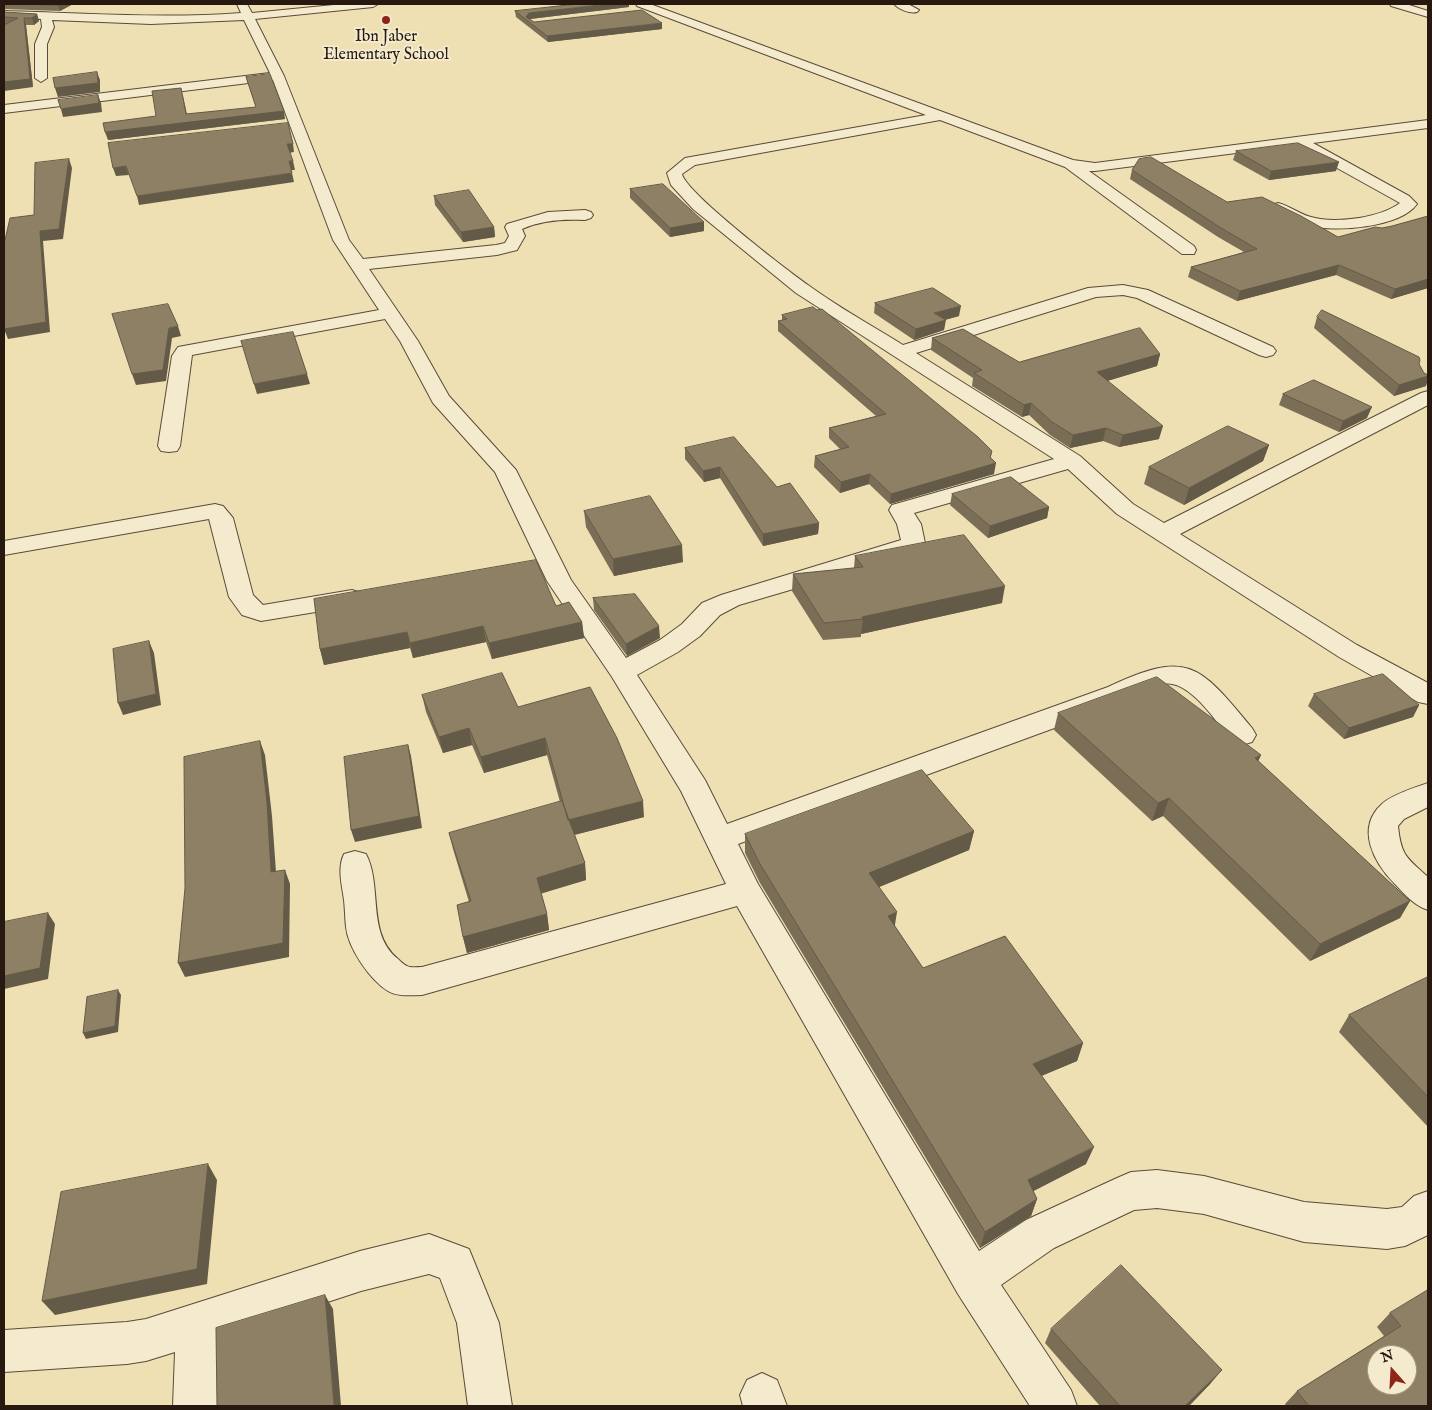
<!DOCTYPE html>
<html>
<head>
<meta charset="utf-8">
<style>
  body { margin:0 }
  #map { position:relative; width:1432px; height:1410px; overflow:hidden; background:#eee0b3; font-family:"IM FELL English",serif }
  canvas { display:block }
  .frame { position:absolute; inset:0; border:5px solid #271910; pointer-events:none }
  .north { position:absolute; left:1367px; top:1345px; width:50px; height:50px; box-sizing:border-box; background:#f4ebce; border:1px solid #a29782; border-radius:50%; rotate:341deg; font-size:14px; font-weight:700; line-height:20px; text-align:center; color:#271910 }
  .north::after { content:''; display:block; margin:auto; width:18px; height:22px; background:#8f2418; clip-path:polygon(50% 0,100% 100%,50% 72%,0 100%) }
</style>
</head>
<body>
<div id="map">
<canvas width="1432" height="1410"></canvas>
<div class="frame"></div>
<div class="north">N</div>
</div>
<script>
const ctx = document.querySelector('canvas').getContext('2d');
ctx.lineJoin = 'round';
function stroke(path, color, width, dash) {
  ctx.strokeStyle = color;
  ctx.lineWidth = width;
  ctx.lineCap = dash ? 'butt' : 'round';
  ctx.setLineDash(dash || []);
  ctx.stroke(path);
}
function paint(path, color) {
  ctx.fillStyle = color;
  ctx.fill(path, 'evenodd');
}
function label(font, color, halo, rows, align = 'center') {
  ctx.font = font + ' "IM FELL English",serif';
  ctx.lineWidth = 4;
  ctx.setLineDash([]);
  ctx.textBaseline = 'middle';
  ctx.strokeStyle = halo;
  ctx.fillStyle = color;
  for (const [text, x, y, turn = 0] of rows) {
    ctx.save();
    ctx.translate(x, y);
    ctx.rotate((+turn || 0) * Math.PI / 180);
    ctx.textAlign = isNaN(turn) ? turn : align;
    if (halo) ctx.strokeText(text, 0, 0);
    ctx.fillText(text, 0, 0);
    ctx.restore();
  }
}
const street = new Path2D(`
  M237 4H247L252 13 344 4H378L373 7 255 19 284 76 349 240 363 259 496 245 505 243 509 236 505 227 507 224 548 212 585 210 591 212 593 215 591 218 585 220C563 219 542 220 522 229L525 236 517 250 497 255 369 269 418 341 449 396 516 470 571 580 626 658 660 640 682 624 702 603 721 595 901 540 897 524 889 510 892 505 1054 459 796 293 693 209 671 185 667 173 685 158 926 115 637 6 636 4H650L1073 160 1095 163 1428 120V128L1313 143 1409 196 1417 204C1400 228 1335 232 1309 226 1296 224 1284 217 1272 211L1270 208 1272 205 1278 203C1290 206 1299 214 1311 217 1335 224 1380 218 1400 203L1301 148 1299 145 1095 171H1089L1194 246 1196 250 1194 254H1182L1065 167 940 120 695 165 682 174C686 193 787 270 808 285 838 307 871 325 903 345L1088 288 1123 285 1148 290 1273 347 1276 351 1273 355 1266 357 1259 355 1137 298 1123 295 1096 297 916 353 1080 456 1133 504 1164 523 1421 393 1428 391V405L1180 534 1357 645 1428 683V704L1418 702 1339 657 1117 514 1068 469 914 513 921 524 926 548 922 553 894 556 841 575 739 605 720 615 700 636 678 652 637 675 705 780 727 824 1108 687C1188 649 1199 664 1252 728L1256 735 1252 742 1242 745 1232 742C1218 724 1189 678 1163 684 1151 686 1139 695 1128 701L738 844 758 884 979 1251 1026 1220 1117 1178 1131 1172 1157 1170 1204 1176 1304 1202 1387 1209 1402 1207 1414 1196 1428 1191V1235L1405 1246 1387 1249 1304 1242 1204 1214 1157 1208 1134 1210 1054 1248 1001 1285 1071 1390 1077 1406H1030L958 1294 737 906 422 995C411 995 398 997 388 991 370 980 348 948 346 927 345 918 345 909 344 900 342 885 337 868 344 854L355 851 366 854C383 887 366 933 398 959 400 961 404 965 407 966 410 968 418 967 422 967L726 884 681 791 612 677 547 581 495 472 433 403 400 341 385 319 192 355 180 446 177 451 169 452 161 451 158 446 172 356 178 347 379 310 333 240 273 80 4 113V105L270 73 244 20 151 24 52 20 54 27 47 44V78L41 82 35 78V44L42 27 41 19 4 17V11C83 13 162 19 241 13Z
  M894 4H908L919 10 917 12C910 14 898 9 894 4Z
  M1390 4H1406L1428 11V17L1391 6Z
  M215 504 223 506 233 518 253 595 263 605 352 590 361 593 364 598 361 603 352 606 261 621 242 615 229 597 209 519 4 555V541Z
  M1428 783V807L1404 819 1398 826C1401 856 1407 858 1428 877V910C1414 905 1405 895 1395 884 1374 863 1355 828 1382 804 1391 795 1416 787 1428 783Z
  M429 1234 469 1249 499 1323 512 1406H468L457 1323 440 1278 429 1274 361 1291 218 1338 217 1406H173L175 1352 146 1361 127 1364 4 1372V1330L127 1322 146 1319 360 1251Z
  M762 1373 777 1380 787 1406H743L740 1395 747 1380Z`);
stroke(street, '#594b39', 2);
paint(street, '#f4ebce');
paint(new Path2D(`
  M4 4H73L60 11 4 9Z
  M629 7 530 19 534 22 662 29 548 42 516 17 515 11Z
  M4 12 37 14 39 21 34 25H26L33 87 5 24H4Z
  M246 77 285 119 108 140 156 116 183 96 187 114 256 108Z
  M1236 151 1336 171 1269 180 1233 160Z
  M1132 170 1227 202 1338 237 1392 226 1428 216V288L1391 299 1336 275 1237 301 1188 277 1191 267 1244 252 1218 237 1130 179Z
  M630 189 704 222V231L670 237 630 198Z
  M434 196 494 227 495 237 463 242 435 205Z
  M875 303 959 316 945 320 944 330 914 340 874 313Z
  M782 315 991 458 994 474 890 504 869 484 840 493 814 467 815 456 840 449 829 438V428L876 416 778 331V321L782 320Z
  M1317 317 1419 364 1426 386 1394 396 1314 328Z
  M932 338 1019 362 1160 354 1157 366 1107 381 1159 439 1119 447 1103 441 1070 448 1050 435 1029 415 1022 417 972 386 973 378 931 350Z
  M1283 394 1367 418 1339 432 1279 405Z
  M1269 445 1263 461 1184 505 1144 484 1149 467Z
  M685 448 777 487 819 523 818 534 763 546 720 478 704 482 685 459Z
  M952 494 1049 507 1047 518 988 538 950 505Z
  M584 511 683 562 614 576 586 527Z
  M855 556 1002 603 861 634V637L823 640 792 591 793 574 854 568Z
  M593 598 660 638 627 656 594 610Z
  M556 606 582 622 584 638 492 659 486 642 413 658 410 648 324 665 320 649Z
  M1314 694 1419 705 1413 717 1344 739 1308 706Z
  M422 695 518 707 644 817 574 835 585 863 586 880 541 893 547 914 549 930 467 953 463 937 469 902 453 849 449 833 560 802 547 755 484 773 472 745 443 753 426 712Z
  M1058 713 1261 755 1258 761 1410 901 1400 918 1310 961 1163 816 1152 821 1054 730Z
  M974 831 969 850 879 887 895 926 923 968 1083 1043 1077 1061 1041 1076 1086 1164 1033 1191 1037 1199 1031 1216 980 1248 760 883 745 853V834Z
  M1428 977V1127L1339 1032 1349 1015Z
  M1428 1290V1406H1286L1285 1404 1297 1391 1384 1336 1377 1327 1390 1313Z
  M1051 1329 1211 1383 1189 1406H1100L1045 1343Z`), '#7a6e57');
paint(new Path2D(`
  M61 4H73L60 11 58 5Z
  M609 4H629V7L530 19 526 17 529 13Z
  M37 14 39 21 34 25 32 18Z
  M24 18 26 25 33 87 4 91V82Z
  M662 23V29L548 42 547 36Z
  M97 72 100 80V92L58 97 55 88Z
  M181 88 188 122 284 111 285 119 108 140 105 132 186 114Z
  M98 95 101 103 102 112 63 117 61 109Z
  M287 144H293L294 152 289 153Z
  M69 159 72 168 63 239 43 241 50 332 8 339 4 329 40 231Z
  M289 161H293L295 170H291Z
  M1339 162 1336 171 1269 180 1271 171Z
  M126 166 129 175 116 176 113 168Z
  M292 173 294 182 139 205 137 196Z
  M704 222V231L670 237V228Z
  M494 227 495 237 463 242 461 232Z
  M1339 265 1336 275 1237 301 1240 291Z
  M1428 279V288L1391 299 1395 289Z
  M961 306 959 316 933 323 934 313Z
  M946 320 944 330 914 340 916 329Z
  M178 326 181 336 172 338 166 381 136 385 132 374 169 328Z
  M1160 354 1157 366 1094 385 1097 372Z
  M307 374 310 384 257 394 254 384Z
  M1428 376V380L1426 386 1394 396 1399 385Z
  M1031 403 1029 415 1022 417 1024 405Z
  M1372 407 1367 418 1339 432 1343 421Z
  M1163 426 1159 439 1119 447 1123 435Z
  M1106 428 1103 441 1070 448 1073 435Z
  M1269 445 1263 461 1184 505 1189 488Z
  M992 451 990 462 996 463 994 474 890 504 891 494 990 457Z
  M720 467V478L704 482 703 471Z
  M870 474 869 484 840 493 841 482Z
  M1049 507 1047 518 988 538 990 526Z
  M819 523 818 534 763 546V534Z
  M682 545 683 562 614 576 613 559Z
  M1005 586 1002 603 861 634 863 619 862 617Z
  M582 622 584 638 492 659 489 643Z
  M483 626 486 642 413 658 410 643Z
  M659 626 660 638 627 656 626 644Z
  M407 632 410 648 324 665 320 649Z
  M149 641 154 653 161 705 123 715 118 703Z
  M1419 705 1413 717 1344 739 1349 728Z
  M469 728 472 745 443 753 439 737Z
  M545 738 547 755 484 773 481 757Z
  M260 741 265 755 272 816 277 886 271 872Z
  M408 745 411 756 422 828 355 842 351 830Z
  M1261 755 1253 772 1255 758Z
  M1169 798 1163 816 1152 821 1158 803Z
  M643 801 644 817 570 836 568 820Z
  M974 831 969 850 867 892 869 873Z
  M585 863 586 880 540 894 537 878Z
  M285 870 290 884 289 957 185 977 178 963Z
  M1410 901 1400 918 1310 961 1320 944Z
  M897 912 894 931 888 916Z
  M48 913 55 924 48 979 4 989V976Z
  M547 914 549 930 467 953 463 937Z
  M118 990 121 995 118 1032 86 1039 83 1033Z
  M1083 1043 1077 1061 1027 1082 1033 1064Z
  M1094 1147 1086 1164 1022 1197 1028 1180Z
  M208 1164 217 1180 207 1284 55 1315 42 1301Z
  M1037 1199 1031 1216 980 1248 985 1232Z
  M325 1295 333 1309 341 1406H334Z
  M1222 1370 1211 1383 1189 1406H1185Z`), '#635a47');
const building = new Path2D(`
  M24 4H61L58 5Z
  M577 4H609L529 13 526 17 534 22 642 10 662 23 547 36 515 11Z
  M4 12 37 14 32 18H24L30 79 4 82V25L18 18 4 17Z
  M97 72 98 83 55 88 53 78Z
  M270 74 284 111 105 132 103 123 156 116 152 91 181 88 186 114 256 107 246 77Z
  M98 95 99 103 61 109 58 100Z
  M288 123 293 144H287L293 161H289L292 173 137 196 126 166 113 168 108 143Z
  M1298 143 1339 162 1271 171 1236 151Z
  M1151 157 1227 202 1262 197 1301 216 1338 237 1375 227 1382 228 1392 226 1428 216V279L1395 289 1339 265 1240 291 1191 267 1257 249 1221 228 1132 170 1139 159Z
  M69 159 59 229 40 231 46 322 4 329V240H5L10 218 34 215 35 163Z
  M663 184 704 222 670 228 630 189Z
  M469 190 494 227 461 232 434 196Z
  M933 288 961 306 934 313 946 320 916 329 875 303Z
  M168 304 178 326 169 328 163 370 132 374 112 314Z
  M813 307 817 310 822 309 978 437 992 451 990 457 996 463 891 494 870 474 841 482 815 456 849 447 829 428 886 414 778 321 787 319 782 315Z
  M1322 310 1419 357 1420 360 1419 364 1424 373 1428 375V376L1399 385 1317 317Z
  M1140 328 1160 354 1097 372 1163 426 1123 435 1106 428 1073 435 1052 422 1031 403 1024 405 974 373 982 370 932 338 963 329 1019 362Z
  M293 332 307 374 254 384 241 341Z
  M1314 380 1372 407 1343 421 1283 394Z
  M1228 426 1269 445 1189 488 1149 467Z
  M734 437 777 487 790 483 819 523 763 534 720 467 703 471 685 448Z
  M1011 477 1049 507 990 526 952 494Z
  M650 496 682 545 613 559 584 511Z
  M964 535 1005 586 862 617 863 619 824 623 793 574 863 567 855 556Z
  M536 560 556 606 569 602 582 622 489 643 483 626 410 643 407 632 320 649 314 599Z
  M635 594 659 626 626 644 593 598Z
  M149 641 156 694 118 703 113 649Z
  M502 673 518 707 590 687 617 738 643 801 568 820 545 738 481 757 469 728 439 737 422 695Z
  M1383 674 1419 705 1349 728 1314 694Z
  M1157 677 1261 755 1255 758 1410 901 1320 944 1169 798 1158 803 1058 713Z
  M260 741 267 802 271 872 285 870 283 943 178 963 185 888 184 757Z
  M408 745 419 816 351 830 344 757Z
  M922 770 974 831 869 873 897 912 888 916 923 968 1005 936 1083 1043 1033 1064 1094 1147 1028 1180 1037 1199 985 1232 760 864 745 834Z
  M562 801 585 863 537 878 547 914 463 937 457 905 471 901 449 833Z
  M48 913 40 968 4 976V922Z
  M1428 977V1097L1349 1015Z
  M118 990 115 1026 83 1033 87 997Z
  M208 1164 197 1269 42 1301 61 1192Z
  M1121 1265 1222 1370 1185 1406H1120L1051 1329Z
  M1428 1290V1406H1309L1297 1391 1401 1326 1390 1313ZM1377 1355H1407V1385H1377Z
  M325 1295 334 1406H217L216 1328Z`);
paint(building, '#8e8065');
stroke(building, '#635a47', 1);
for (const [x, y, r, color] of [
  [386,20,5,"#8f2418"]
]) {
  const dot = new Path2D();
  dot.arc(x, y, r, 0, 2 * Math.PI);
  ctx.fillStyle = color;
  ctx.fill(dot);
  stroke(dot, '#f4ebce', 2);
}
label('16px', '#271910', '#f4ebce', [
  ["Ibn Jaber",386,38],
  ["Elementary School",386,56]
]);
</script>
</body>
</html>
